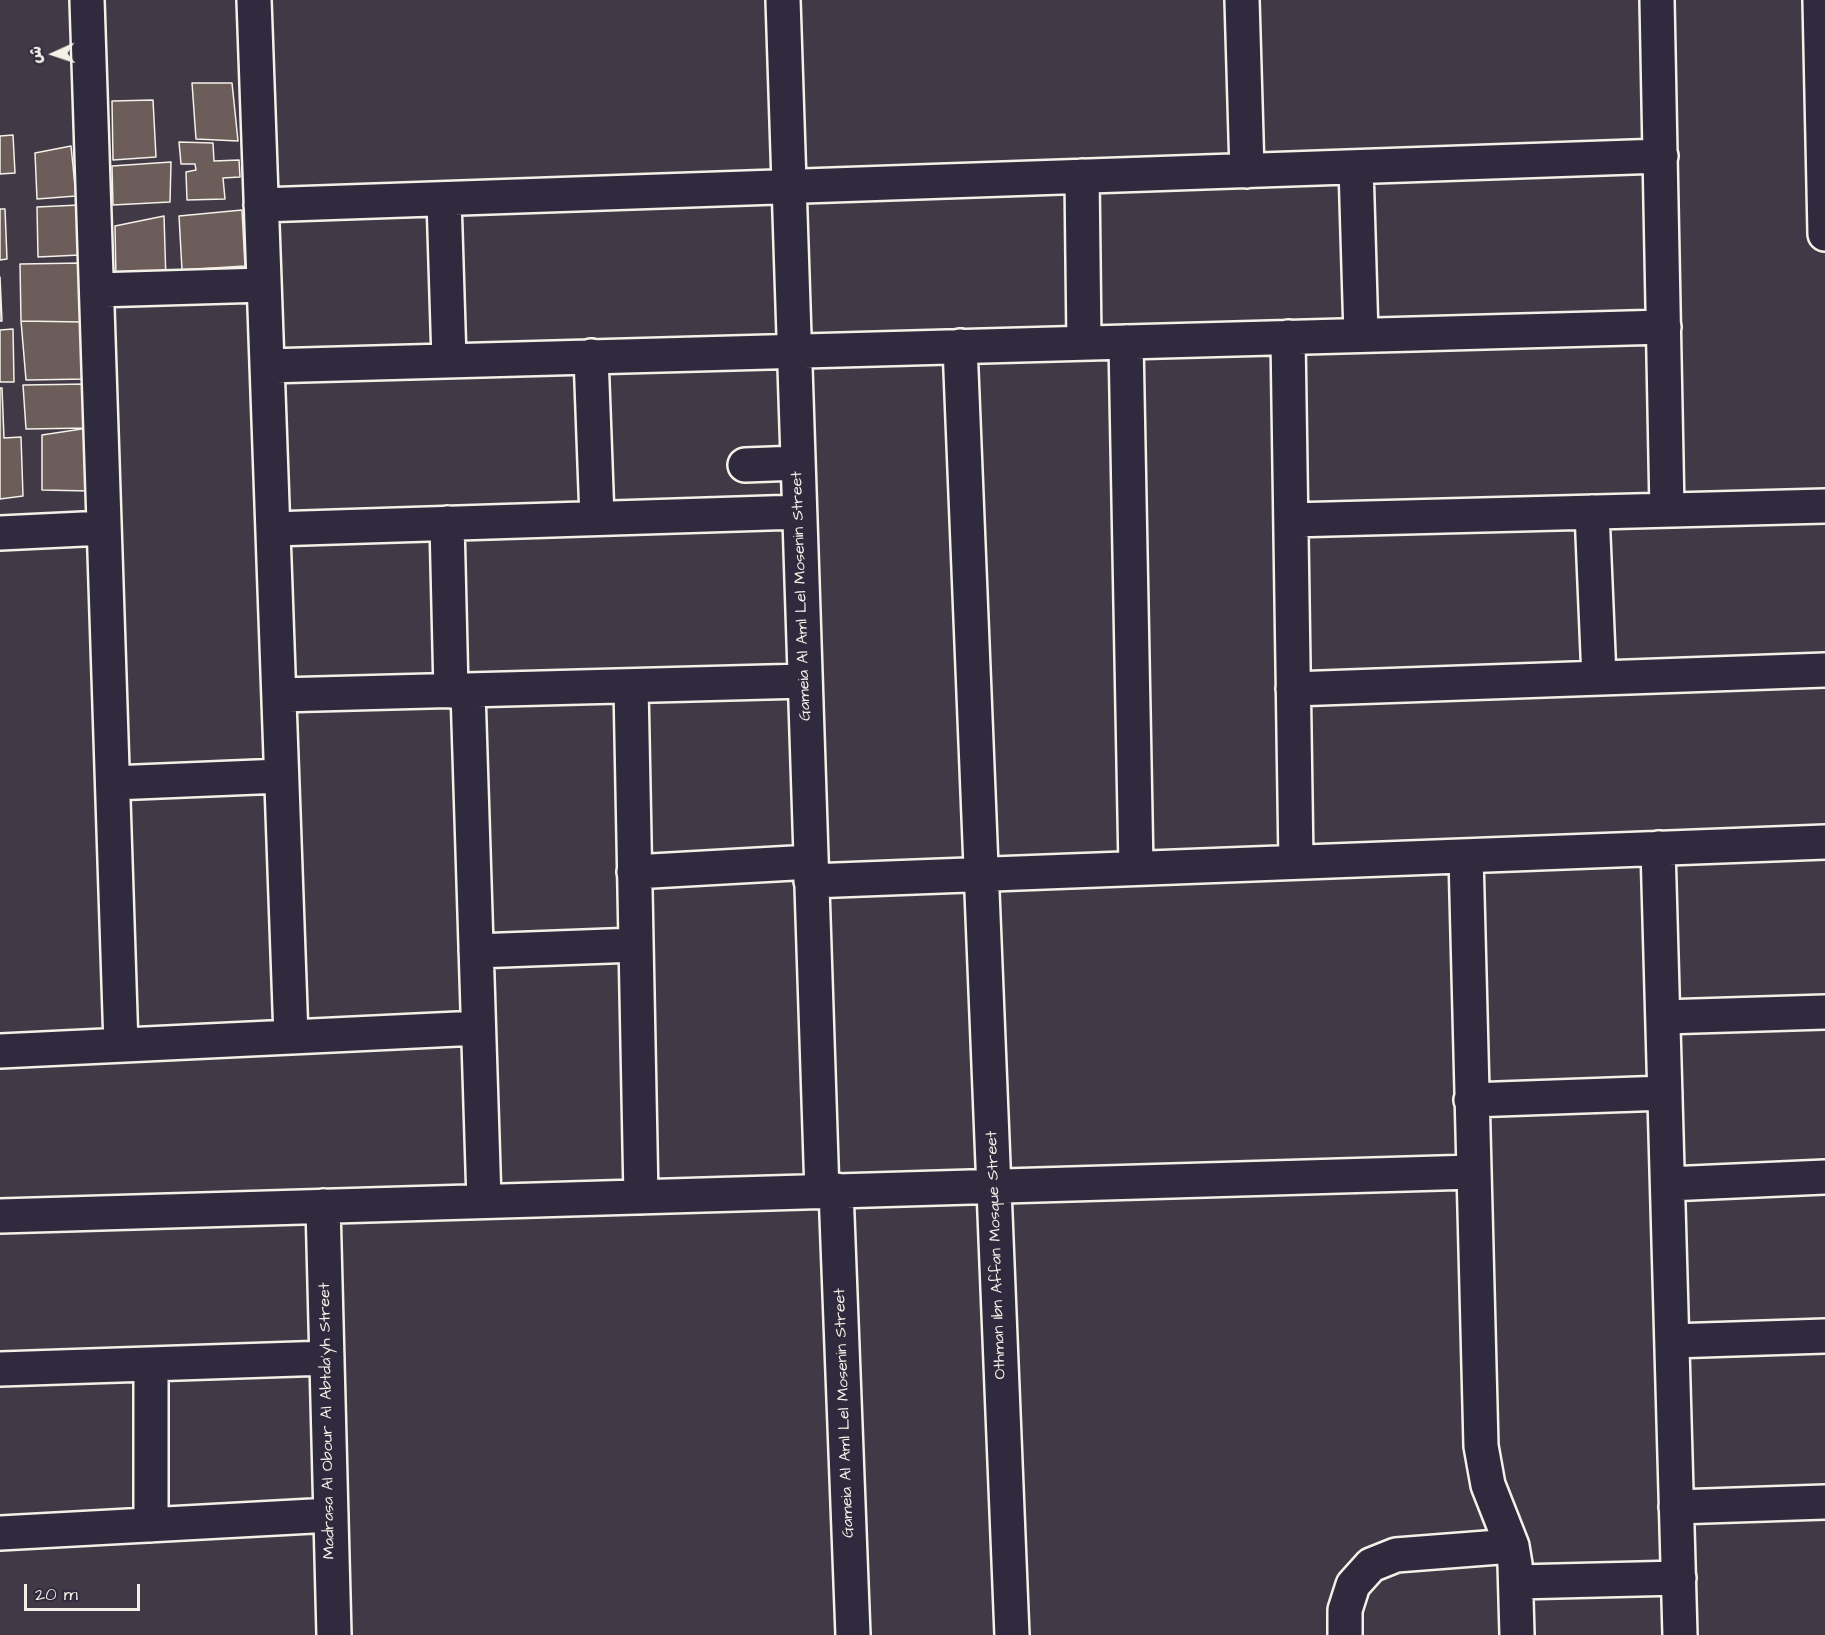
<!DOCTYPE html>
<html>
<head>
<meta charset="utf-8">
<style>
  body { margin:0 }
  #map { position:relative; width:1825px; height:1635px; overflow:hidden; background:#413946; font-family:"Architects Daughter","Playpen Sans Arabic",sans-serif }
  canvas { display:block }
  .north { position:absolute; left:24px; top:24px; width:60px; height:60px; -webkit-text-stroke:4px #2f2a3d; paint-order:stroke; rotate:267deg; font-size:16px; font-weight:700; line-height:24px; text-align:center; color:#f4f1e8 }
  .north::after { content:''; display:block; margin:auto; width:21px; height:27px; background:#f4f1e8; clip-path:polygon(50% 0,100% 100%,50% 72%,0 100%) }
  .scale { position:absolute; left:24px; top:1584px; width:116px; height:27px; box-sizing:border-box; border:3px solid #f4f1e8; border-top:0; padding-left:8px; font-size:18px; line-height:21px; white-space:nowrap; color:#f4f1e8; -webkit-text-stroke:4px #2f2a3d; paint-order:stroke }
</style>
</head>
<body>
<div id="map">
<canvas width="1825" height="1635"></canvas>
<div class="north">ش</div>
<div class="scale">20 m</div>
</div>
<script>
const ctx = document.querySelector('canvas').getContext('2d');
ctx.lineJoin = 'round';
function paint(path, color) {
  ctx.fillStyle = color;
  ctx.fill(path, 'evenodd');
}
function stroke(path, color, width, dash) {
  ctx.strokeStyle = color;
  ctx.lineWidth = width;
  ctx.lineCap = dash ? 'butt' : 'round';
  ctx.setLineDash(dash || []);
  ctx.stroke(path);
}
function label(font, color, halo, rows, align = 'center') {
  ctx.font = font + ' "Architects Daughter",sans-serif';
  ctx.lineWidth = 4.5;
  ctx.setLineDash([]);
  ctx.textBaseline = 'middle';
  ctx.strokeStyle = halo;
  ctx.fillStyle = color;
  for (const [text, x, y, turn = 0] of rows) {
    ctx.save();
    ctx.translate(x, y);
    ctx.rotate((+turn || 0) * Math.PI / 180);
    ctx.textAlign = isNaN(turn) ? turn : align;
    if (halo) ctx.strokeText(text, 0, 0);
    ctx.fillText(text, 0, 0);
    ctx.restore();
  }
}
const building = new Path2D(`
  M192 83H232L238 141 196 139Z
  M153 100 156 157 113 160 112 101Z
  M13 135 15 173 0 174V136Z
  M179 142 213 143 214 161 239 160 240 177 223 178 225 199 187 200 186 172 196 170 195 164H181Z
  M71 146 76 196 37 199 35 153Z
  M171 162 170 202 113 205 112 166Z
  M79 205 80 255 38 257 37 207Z
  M0 209H5L7 259 0 260Z
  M242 210 245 266 182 270 179 216Z
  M164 216 166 281 116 280 115 226Z
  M82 263 83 322 21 321 20 264Z
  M0 277 2 321H0Z
  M21 321 83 322 87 379 26 380Z
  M13 329 14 382H0V330Z
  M88 384V428L26 429 23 385Z
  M0 388H2L4 438 21 437 23 496 0 499Z
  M88 428 90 491 42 490V435Z`);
paint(building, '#6c5d5a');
stroke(building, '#f4f1e8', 1.5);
const minor = new Path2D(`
  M87 0 121 1045
  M254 0 291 1037
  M783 0 822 1192
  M1242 0 1247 171
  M1657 0 1667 510
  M1820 0 1825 234
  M1356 167 1361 335
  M1082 176 1084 343
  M444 199 449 360
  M261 205 1661 156
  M97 290 264 285
  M1288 337 1296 862
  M1126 342 1136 868
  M960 346 1012 1635
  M591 356 597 518
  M267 366 1664 327
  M745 465 798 463
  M1592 512 1599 678
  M1291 520 1825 506
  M447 523 451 691
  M273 529 799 512
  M0 533 104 528
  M631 686 641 1197
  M1293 689 1825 670
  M468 691 484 1201
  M279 695 805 681
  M113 783 281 776
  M1658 848 1680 1635
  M1466 856 1481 1446 1488 1485 1512 1546 1515 1564 1517 1635
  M634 872 811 862
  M811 881 1825 842
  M476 951 636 945
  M1663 1017 1825 1012
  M0 1051 478 1028
  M1471 1100 1665 1093
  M1668 1184 1825 1177
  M836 1190 853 1635
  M323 1206 334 1635
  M0 1216 1473 1172
  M1672 1341 1825 1336
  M151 1364V1525
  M0 1369 327 1358
  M1676 1507 1825 1502
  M0 1533 331 1515
  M1517 1582 1679 1578
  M1345 1635V1610L1353 1585 1371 1565 1396 1555 1512 1546`);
stroke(minor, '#f4f1e8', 38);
stroke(minor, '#2f2a3d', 33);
label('16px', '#f4f1e8', '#2f2a3d', [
  ["Gameia Al Aml Lel Mosenin Street",802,596,-92],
  ["Othman Ibn Affan Mosque Street",997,1255,-92],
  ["Gameia Al Aml Lel Mosenin Street",845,1413,-92],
  ["Madrasa Al Obour Al Abtda'yh Street",328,1421,-91]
]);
</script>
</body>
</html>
